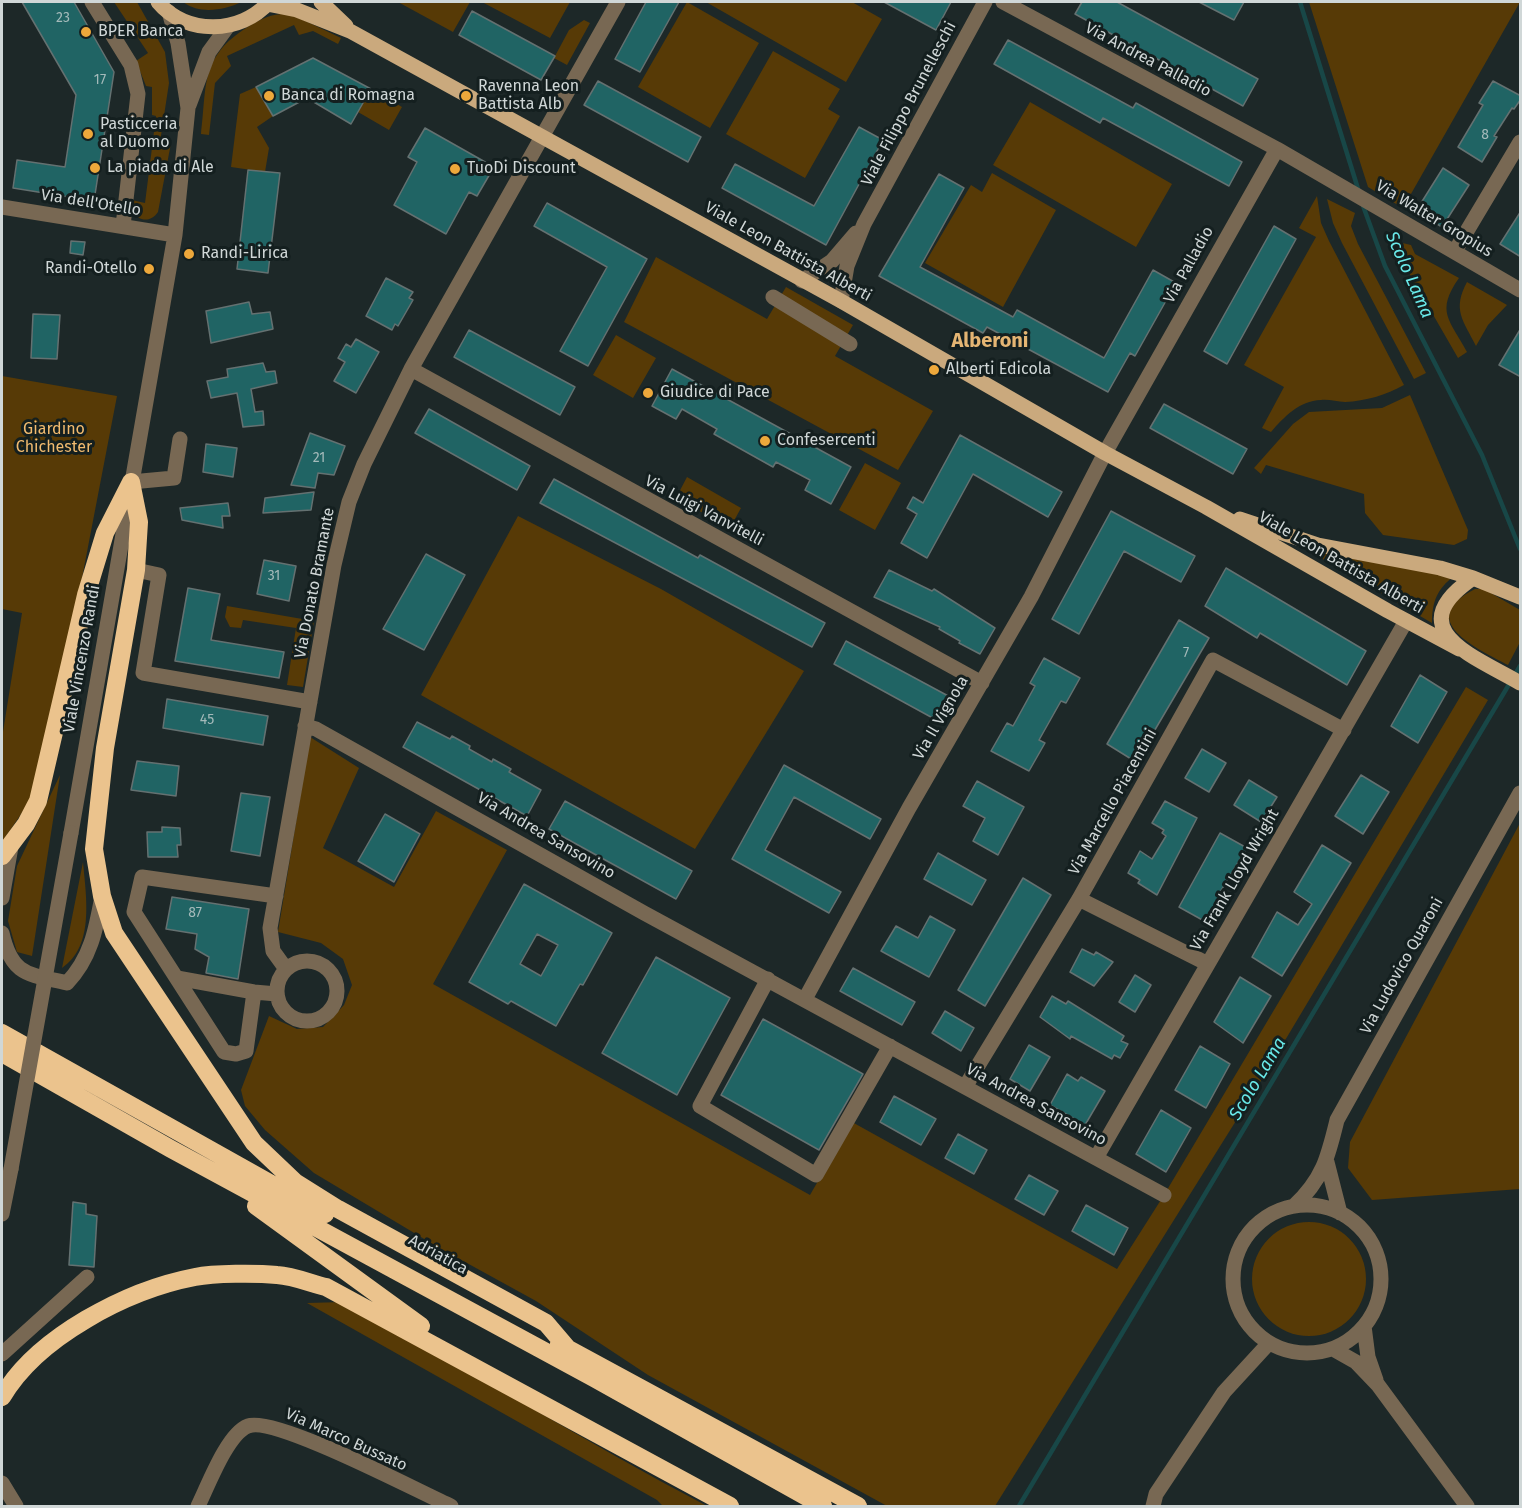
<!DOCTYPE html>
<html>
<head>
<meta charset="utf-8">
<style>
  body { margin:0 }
  #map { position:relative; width:1522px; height:1508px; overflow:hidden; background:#1d2828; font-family:"Fira Sans",sans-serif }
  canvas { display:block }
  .frame { position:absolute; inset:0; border:3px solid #d0d7d7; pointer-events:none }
</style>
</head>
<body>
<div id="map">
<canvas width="1522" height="1508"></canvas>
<div class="frame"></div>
</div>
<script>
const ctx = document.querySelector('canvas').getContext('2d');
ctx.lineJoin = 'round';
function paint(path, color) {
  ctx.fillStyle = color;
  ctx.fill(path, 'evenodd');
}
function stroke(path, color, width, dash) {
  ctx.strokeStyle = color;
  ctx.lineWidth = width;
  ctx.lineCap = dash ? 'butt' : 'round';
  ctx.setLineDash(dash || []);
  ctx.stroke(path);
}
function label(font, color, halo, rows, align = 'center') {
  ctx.font = font + ' "Fira Sans",sans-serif';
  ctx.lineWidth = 6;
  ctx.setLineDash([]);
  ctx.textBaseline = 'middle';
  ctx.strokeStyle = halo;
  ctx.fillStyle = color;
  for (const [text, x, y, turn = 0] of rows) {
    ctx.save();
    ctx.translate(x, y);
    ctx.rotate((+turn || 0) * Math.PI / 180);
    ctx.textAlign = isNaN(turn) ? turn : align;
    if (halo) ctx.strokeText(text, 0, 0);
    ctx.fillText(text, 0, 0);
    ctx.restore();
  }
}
paint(new Path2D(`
  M114 2H137L165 52 169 83 160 142 171 143 158 212C148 227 129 218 132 200L145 203 156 116 152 115V87L146 86 136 61 148 53Z
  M183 2H242C223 10 201 15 183 2Z
  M398 2H470L453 32Z
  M482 2H570L550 38Z
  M687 2 759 43 710 128 638 87Z
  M706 2H852L882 19 846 82Z
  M1309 2H1520L1403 208 1368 187Z
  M281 14 293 15 341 38 338 44 313 31 299 35 294 25 227 56 231 66 215 83 209 135 201 134C207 87 200 59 243 30 255 22 267 15 281 14Z
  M584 20 590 23 567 65 554 58 569 30Z
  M773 51 840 89 828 109 840 116 805 178 726 134Z
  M256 87 273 116 257 127 269 148 265 172 231 167 240 94Z
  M371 89 402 107 389 130 358 112Z
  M1030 102 1172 184 1136 247 993 165Z
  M992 173 1056 210 1003 307 925 263 971 185 982 192Z
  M1317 196 1321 223 1329 241 1404 385C1386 395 1366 401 1345 402 1337 402 1329 399 1321 400 1299 401 1284 417 1271 432L1262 428 1284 387 1244 365 1316 237 1299 228Z
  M1327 199 1355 213 1351 226 1358 244 1426 373 1414 379 1342 243 1333 223Z
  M1394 241 1411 245 1415 254 1459 278C1435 312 1450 320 1467 352L1458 358 1405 266Z
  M656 257 767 319 786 287 853 325 835 356 933 411 898 470 624 322Z
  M1467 282 1507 305 1488 325 1476 346C1463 320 1452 310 1467 282Z
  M616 335 656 358 633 398 593 375Z
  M2 376 117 396 82 578 32 798 2 842V738L22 613 2 609Z
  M1410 395 1468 530 1467 539 1454 545 1383 535 1365 513 1364 494 1266 465 1261 474 1254 468 1293 424 1309 412 1382 408Z
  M865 463 901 483 875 530 839 510Z
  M687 477 741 508 730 528 676 498Z
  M518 516 661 589 804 671 695 849 421 695Z
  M1309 551 1454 576C1437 589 1432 602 1432 623Z
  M1475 589H1484L1520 610V642L1508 665C1478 649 1413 620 1475 589Z
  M227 606 314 621 303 687 287 685 296 628 243 620 241 628 230 627 225 617Z
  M1466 687 1488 700 1259 1084 995 1506H887L648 1375 536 1301 436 1246 314 1173 265 1130 245 1106 241 1090 269 1016 297 1029 323 1027 344 1005 352 985 343 959 321 943 278 932 310 737 359 768 323 848 394 887 436 811 507 850 433 984 810 1195 852 1122 1117 1269 1164 1195Z
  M60 775 32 956 17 952 8 921 17 866Z
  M1520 823V1189L1372 1200 1348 1168 1350 1142Z
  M83 862C86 896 95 946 62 968Z
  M1252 1279a57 57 0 1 1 114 0a57 57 0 1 1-114 0Z
  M344 1302C467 1367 584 1442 707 1506H663L657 1500 307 1303Z`), '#573a06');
stroke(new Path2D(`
  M1300 2 1359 192
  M1362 203 1385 266 1482 455 1520 549
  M1019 1506 1520 666`), '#184747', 4.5);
const building = new Path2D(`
  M22 2H74L114 72 94 201 13 188 17 160 65 167 76 95Z
  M646 2H679L640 72 615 59Z
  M884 2H951L936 30Z
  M1082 2H1117L1258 79 1243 106 1075 14Z
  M1199 2H1244L1234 20Z
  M472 11 555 56 541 80 459 35Z
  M1008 40 1133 108 1136 103 1242 162 1229 186 1103 118 1100 123 994 64Z
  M313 58 371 89 351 124 307 98 273 116 256 87Z
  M598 81 701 137 688 162 584 105Z
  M1493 81 1521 96V99L1514 109 1512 108 1494 136 1497 137 1482 162 1458 147 1483 105 1479 103Z
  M859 127 883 140 826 245 722 188 735 164 814 206Z
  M425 128 494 167 477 196 469 192 446 234 394 205 417 162 408 157Z
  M1443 168 1469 185 1442 227 1416 211Z
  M248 170 280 173 268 273 237 269Z
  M939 174 964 188 920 267 1013 317 1017 310 1104 358 1153 270 1176 283 1135 356 1130 353 1108 392 987 327 983 333 879 276Z
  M547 203 647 259 588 366 560 351 607 267 534 226Z
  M1521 211V257L1500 244Z
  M1274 226 1296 239 1227 364 1204 351Z
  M71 241 85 242 83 255 70 253Z
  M386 278 413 292 409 298 413 300 398 326 395 324 392 330 366 316Z
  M249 302 252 314 270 312 273 329 211 343 206 311Z
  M33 314 60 315 57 359 31 358Z
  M1521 328V377L1499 365Z
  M469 330 575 387 560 415 454 357Z
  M356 339 379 352 356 393 334 381 345 362 338 358 346 344 351 347Z
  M263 363 266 372 275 371 277 383 251 389 255 412 263 411 264 425 243 427 237 393 211 398 207 381 228 377 227 369Z
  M672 369 851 467 831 504 805 490 810 480 776 462 773 467 714 434 717 429 682 409 676 419 652 406Z
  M1164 404 1247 449 1233 474 1150 428Z
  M429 409 530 466 517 490 415 433Z
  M310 433 345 446 334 475 318 473 315 488 291 485Z
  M960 435 1062 492 1048 517 973 474 927 558 901 543 917 514 907 508 913 497 923 503Z
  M206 444 237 448 233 477 203 472Z
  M554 479 698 558 700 555 825 623 812 647 540 503Z
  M314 492 311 510 263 513 265 498Z
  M228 503 230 516H222L223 528 182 520 180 508Z
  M1111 511 1195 556 1181 582 1124 551 1079 634 1052 619Z
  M426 554 465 575 424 650 383 629Z
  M264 560 296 566 289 601 257 594Z
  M1226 568 1366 651 1347 685 1260 633 1257 638 1205 606Z
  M889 570 932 591 934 589 995 628 980 654 959 643 960 641 939 629 940 627 874 597Z
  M188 588 220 594 211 640 284 652 279 678 175 661Z
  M1179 620 1209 638 1136 762 1107 744Z
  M846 641 952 698 940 722 834 664Z
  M1044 658 1080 678 1066 703 1061 701 1039 740 1045 743 1029 771 991 751 1007 723 1013 726 1035 686 1030 683Z
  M1420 675 1447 692 1418 743 1391 726Z
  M167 699 268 716 263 745 163 728Z
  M417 722 450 739 452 736 470 746 469 749 492 762 493 759 511 769 509 772 541 790 527 816 403 747Z
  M1202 749 1226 763 1209 792 1185 778Z
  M137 761 179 766 176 796 131 790Z
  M784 765 881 819 870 839 794 797 765 850 841 892 829 913 732 859Z
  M1361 775 1389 792 1363 834 1335 816Z
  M1249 780 1277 797 1261 822 1234 805Z
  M977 781 1024 807 998 855 973 841 985 818 963 806Z
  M241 793 270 797 260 856 231 851Z
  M565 801 692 871 676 899 549 829Z
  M1165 801 1197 818 1157 895 1138 883 1140 880 1128 873 1140 851 1152 859 1166 836 1162 833 1164 830 1152 823Z
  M385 814 420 834 394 882 358 861Z
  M162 827 180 828 181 845H177L178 857H148L147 832H162Z
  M1220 833 1247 848 1219 894 1222 896 1206 922 1179 907Z
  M1322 845 1351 863 1282 976 1252 957 1277 912 1298 925 1312 904 1294 892Z
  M938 853 986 880 972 905 924 879Z
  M1023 878 1051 895 985 1006 958 990Z
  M524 884 612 933 583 985 580 984 556 1026 511 1001 508 1004 469 982ZM537 934 558 945 541 976 520 964Z
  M172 897 249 909 238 979 206 973 209 957 195 949 197 934 166 929Z
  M930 916 955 930 929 977 881 951 896 926 918 938Z
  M1082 949 1094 955 1096 952 1113 962 1094 986 1070 972Z
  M656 957 730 998 677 1095 602 1053Z
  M853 968 915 1002 902 1025 840 991Z
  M1135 975 1151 985 1135 1012 1119 1002Z
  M1240 977 1271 996 1243 1043 1214 1022Z
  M1052 996 1066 1004 1068 1001 1124 1036 1121 1041 1128 1044 1120 1058 1114 1055 1112 1059 1071 1036 1070 1039 1040 1017Z
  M945 1011 974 1028 961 1051 932 1033Z
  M763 1019 863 1074 819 1150 721 1095Z
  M1029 1045 1050 1057 1030 1091 1010 1079Z
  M1200 1046 1230 1064 1206 1108 1175 1090Z
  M1067 1074 1078 1081 1081 1077 1105 1091 1085 1125 1050 1105Z
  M894 1096 936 1119 921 1145 880 1122Z
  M1161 1110 1191 1128 1166 1172 1136 1154Z
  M958 1134 987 1150 974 1174 945 1158Z
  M1029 1175 1058 1191 1044 1215 1015 1199Z
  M73 1202 86 1204V1214L97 1216 94 1267 69 1265Z
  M1086 1205 1128 1228 1114 1255 1072 1231Z`);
paint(building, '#206464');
stroke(building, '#647171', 1.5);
stroke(new Path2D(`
  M92 2 131 65 138 94 123 226
  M1003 2 1277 149 1520 290
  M189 105 209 52 228 26
  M2 207 175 235
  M1455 251 1520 142
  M802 281 832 261 856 233
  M773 297 850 344
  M841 301 847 266 864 224 985 2
  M411 369 982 683
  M131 482 174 478 180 439
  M136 570 159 575 143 673 310 702
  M305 726 316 729 644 913 1164 1195
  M71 833 175 235 188 108 178 43 169 12
  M2 898 11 847
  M1079 899 1208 964
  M2 933C12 976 28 974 67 983 91 958 96 929 102 896
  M277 991a30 30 0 1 1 60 0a30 30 0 1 1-60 0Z
  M286 969 273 951 270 928 334 565 349 502 364 464 411 369 618 2
  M177 978 254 992 277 994
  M768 979 700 1106 816 1175 890 1046
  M254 992 246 1051 236 1054 224 1052 134 912 142 877 276 896
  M805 999 909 808 1031 597 1105 453 1277 149
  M965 1087 1079 899 1213 660 1344 730
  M1096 1158 1406 621
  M1327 1162 1340 1213
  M1233 1279a74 74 0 1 1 148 0a74 74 0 1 1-148 0Z
  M1294 1206C1323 1179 1328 1157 1337 1120L1520 793
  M2 1214 11 1169
  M1364 1326 1368 1357 1376 1380
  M1333 1349 1356 1362 1378 1385 1467 1506
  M2 1354 87 1277
  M2 1483 16 1506
  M198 1506C208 1486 227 1434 248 1426 274 1415 419 1492 451 1506
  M1153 1506 1156 1494 1224 1392 1269 1343`), '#786853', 15);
stroke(new Path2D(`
  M158 2C186 36 241 34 269 2
  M321 2 346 26
  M267 4 297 10 350 31 841 301 1105 453 1206 507 1388 611 1459 649
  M1240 519 1318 545 1440 568 1473 578
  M1520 597 1473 578C1397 630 1476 657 1520 683`), '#caa97d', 15);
stroke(new Path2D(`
  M131 482 139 522 136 570 105 748 94 849 102 896 114 933 254 1143 295 1182 338 1209 546 1323 569 1350
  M2 856 26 824 38 801 86 595 105 533 131 482
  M2 1033 325 1214
  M2 1053 171 1149 594 1378 823 1506
  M256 1206 421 1326
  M559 1344 858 1506
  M2 1397C37 1337 127 1290 195 1277 214 1273 257 1273 277 1275 293 1276 310 1283 326 1287L730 1506`), '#ebc38d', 18);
stroke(new Path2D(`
  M11 1169 71 833`), '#786853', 15);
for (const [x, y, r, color] of [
  [86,32,6,"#eda83b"],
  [269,96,6,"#eda83b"],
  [466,96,6,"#eda83b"],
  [88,134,6,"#eda83b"],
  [95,168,6,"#eda83b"],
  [455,169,6,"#eda83b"],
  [189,254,6,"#eda83b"],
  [149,269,6,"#eda83b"],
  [934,370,6,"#eda83b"],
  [648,393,6,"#eda83b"],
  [765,441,6,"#eda83b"]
]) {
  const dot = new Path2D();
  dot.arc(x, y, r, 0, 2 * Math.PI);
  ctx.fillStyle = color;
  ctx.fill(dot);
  stroke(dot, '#141f1f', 2);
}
label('14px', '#a4baba', null, [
  ["23",63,18],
  ["17",100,80],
  ["8",1485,135],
  ["21",319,458],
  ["31",274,576],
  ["7",1186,653],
  ["45",207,720],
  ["87",195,913]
]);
label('16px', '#d0d7d7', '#141f1f', [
  ["BPER Banca",98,32],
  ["Ravenna Leon",478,87],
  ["Battista Alb",478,105],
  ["Banca di Romagna",281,96],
  ["Pasticceria",100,125],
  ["al Duomo",100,143],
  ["La piada di Ale",107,168],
  ["TuoDi Discount",467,169],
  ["Randi-Lirica",201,254],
  ["Randi-Otello",137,269,"right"],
  ["Alberti Edicola",946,370],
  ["Giudice di Pace",660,393],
  ["Confesercenti",777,441]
], 'left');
label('16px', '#d0d7d7', '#141f1f', [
  ["Via Andrea Palladio",1148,60,28],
  ["Viale Filippo Brunelleschi",909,104,-62],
  ["Via dell'Otello",91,203,9],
  ["Via Walter Gropius",1434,219,31],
  ["Viale Leon Battista Alberti",788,252,29],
  ["Via Palladio",1189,265,-61],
  ["Via Luigi Vanvitelli",704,511,28],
  ["Viale Leon Battista Alberti",1341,563,30],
  ["Via Donato Bramante",315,583,-79],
  ["Viale Vincenzo Randi",82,659,-80],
  ["Via Il Vignola",941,718,-60],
  ["Via Marcello Piacentini",1113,802,-61],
  ["Via Andrea Sansovino",546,836,30],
  ["Via Frank Lloyd Wright",1235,880,-60],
  ["Via Ludovico Quaroni",1402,966,-61],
  ["Via Andrea Sansovino",1036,1105,28],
  ["Adriatica",438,1255,29],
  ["Via Marco Bussato",346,1440,24]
]);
label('16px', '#f2bb6f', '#141f1f', [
  ["Giardino",54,430],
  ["Chichester",54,448]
]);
label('italic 18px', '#69e9e9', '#141f1f', [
  ["Scolo Lama",1409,275,66],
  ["Scolo Lama",1258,1079,-59]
]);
label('bold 20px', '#e4b573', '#141f1f', [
  ["Alberoni",990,341]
]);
</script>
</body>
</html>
